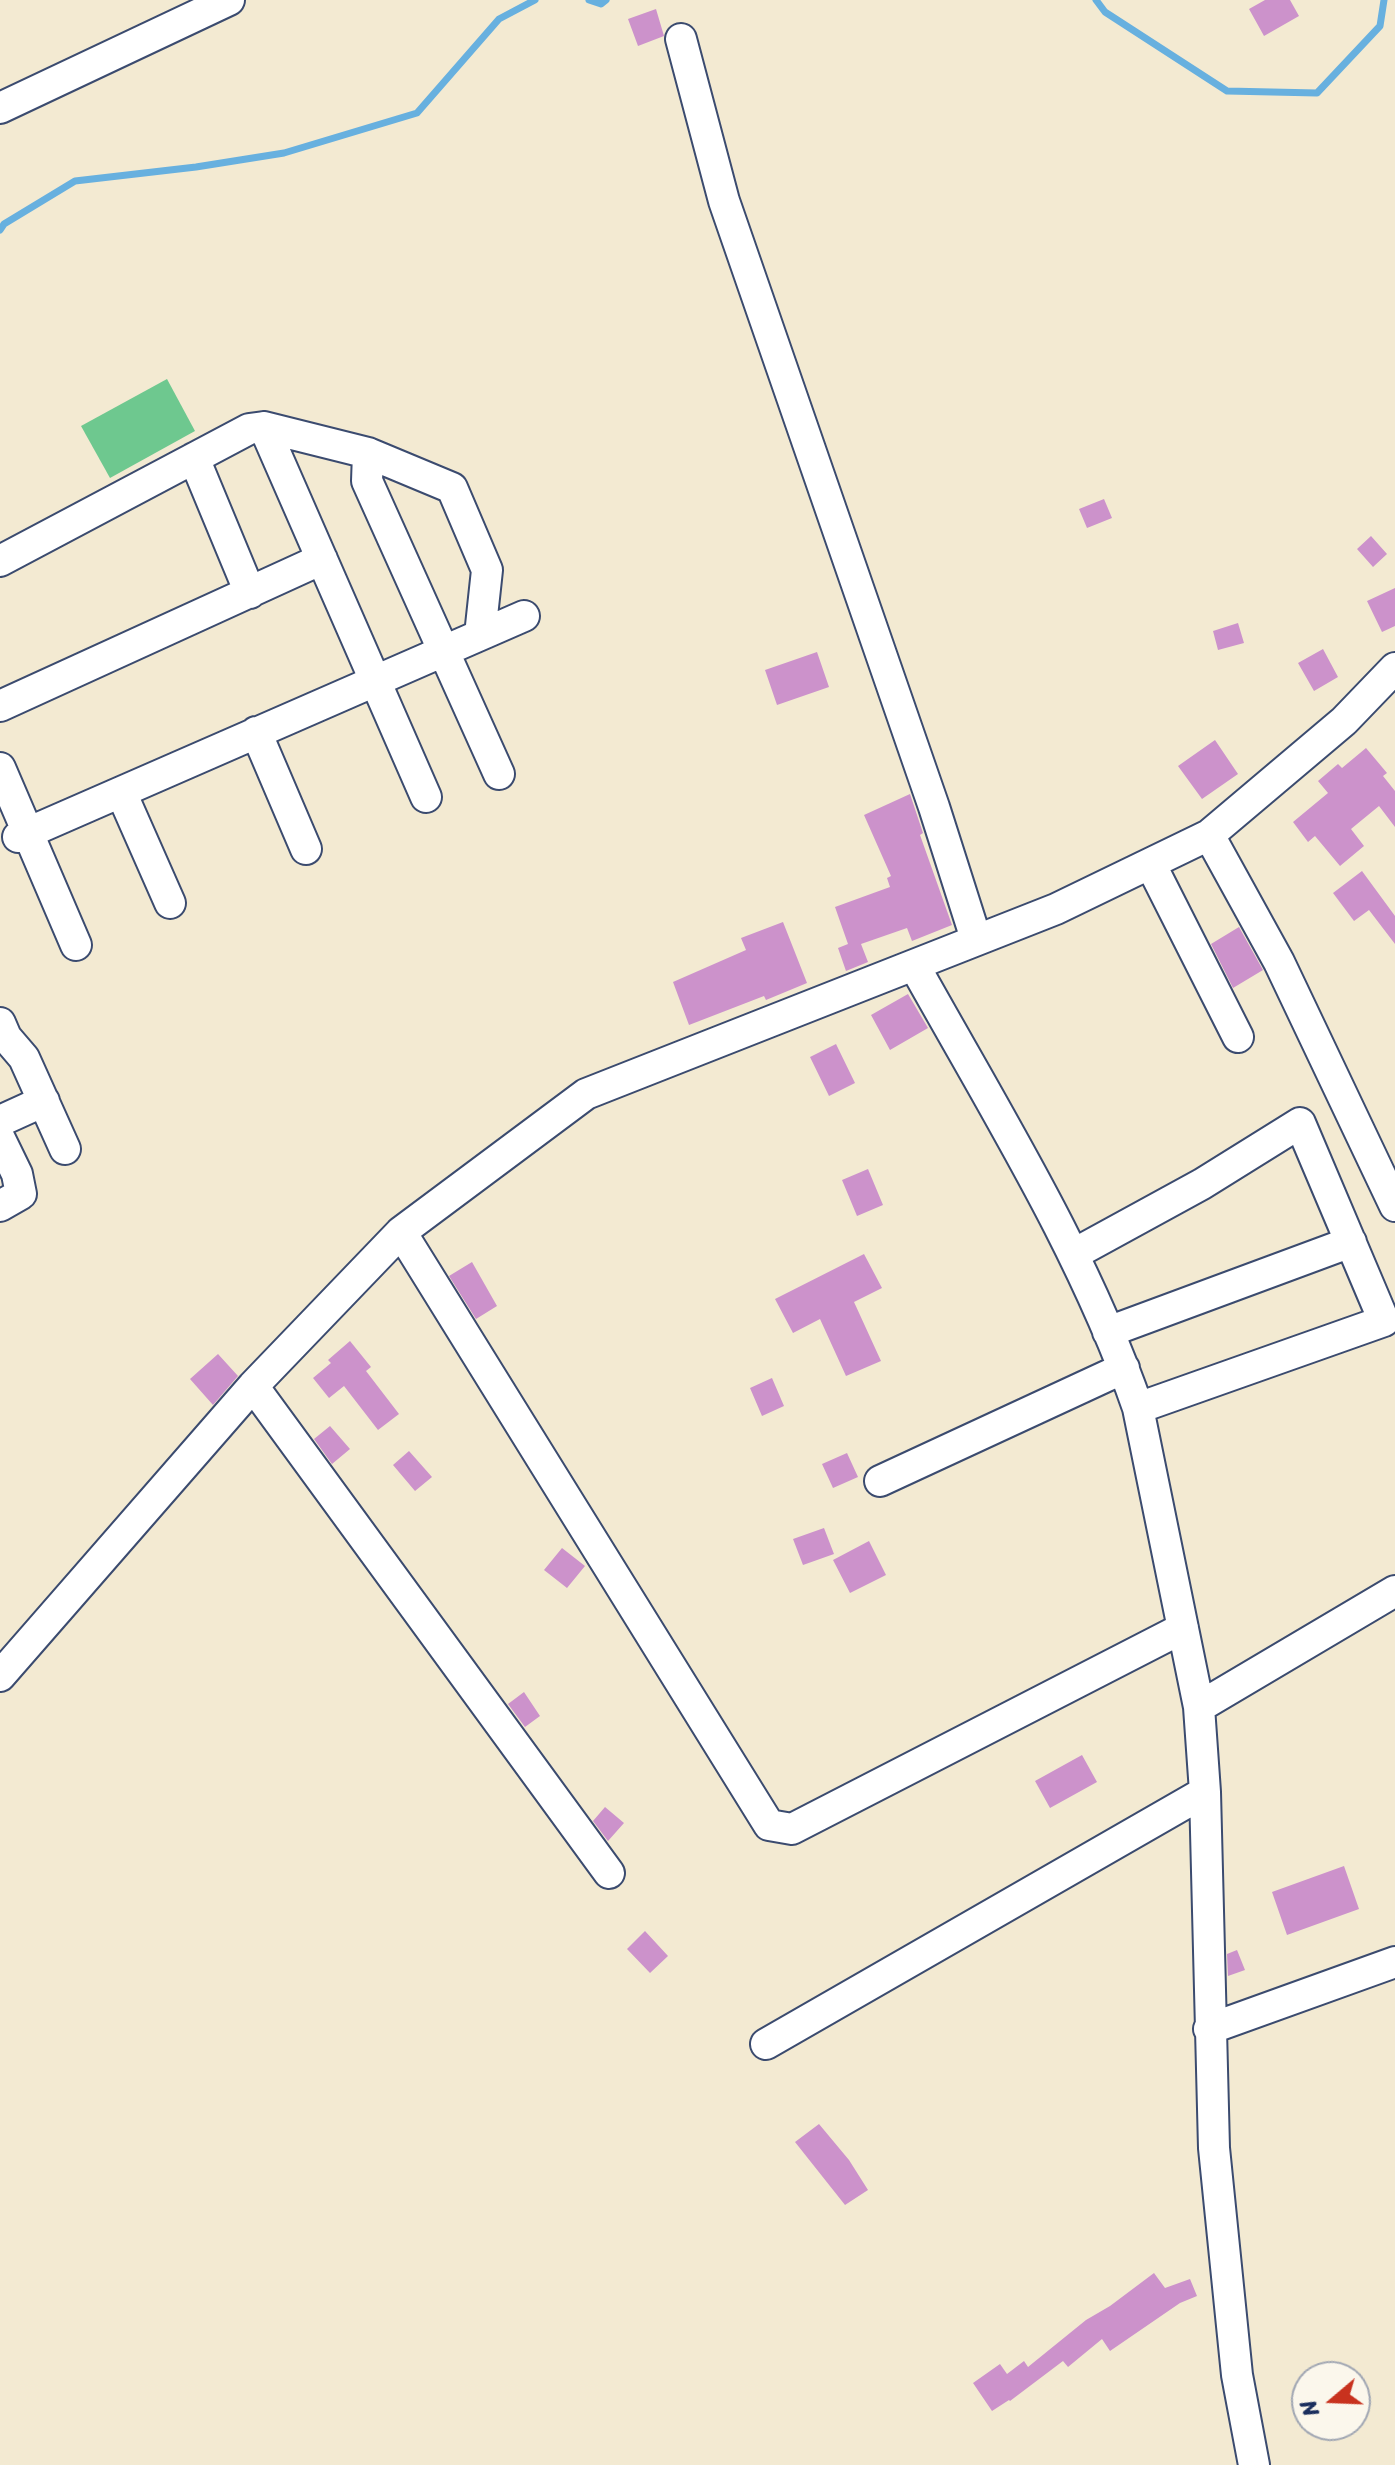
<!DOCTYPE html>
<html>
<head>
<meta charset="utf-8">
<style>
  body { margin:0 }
  #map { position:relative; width:1395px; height:2465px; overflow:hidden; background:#f3ead2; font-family:Sriracha,sans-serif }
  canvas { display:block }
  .north { position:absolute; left:1291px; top:2361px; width:80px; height:80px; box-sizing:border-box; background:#fbf7ec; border:2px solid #a1a7b3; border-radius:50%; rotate:251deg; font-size:22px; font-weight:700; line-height:32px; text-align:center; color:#1b2f5e }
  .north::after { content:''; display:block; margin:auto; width:28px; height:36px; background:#c8321e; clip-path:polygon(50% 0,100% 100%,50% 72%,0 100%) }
</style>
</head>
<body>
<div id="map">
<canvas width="1395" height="2465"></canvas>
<div class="north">N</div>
</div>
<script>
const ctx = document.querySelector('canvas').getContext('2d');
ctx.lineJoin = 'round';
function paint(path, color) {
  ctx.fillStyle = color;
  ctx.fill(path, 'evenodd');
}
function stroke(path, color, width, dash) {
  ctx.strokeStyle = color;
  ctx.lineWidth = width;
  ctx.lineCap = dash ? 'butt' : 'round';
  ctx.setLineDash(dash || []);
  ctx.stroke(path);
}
paint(new Path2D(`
  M167 379 195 431 110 478 81 426Z`), '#6ec88f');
stroke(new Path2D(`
  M589 0 601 4 606 0
  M1096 0 1105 12 1227 91 1317 93 1380 26 1384 0
  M0 230 4 224 75 181 196 167 284 153 417 113 499 19 535 0`), '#67b0df', 7);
paint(new Path2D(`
  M1265 0H1290L1299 16 1264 36 1249 9Z
  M656 9 664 36 638 46 628 19Z
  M1104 499 1112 518 1087 528 1079 509Z
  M1371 536 1387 554 1373 567 1357 549Z
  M1395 588V626L1382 632 1367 601Z
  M1238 623 1244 643 1218 650 1213 631Z
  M1323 649 1338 677 1314 691 1298 663Z
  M817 652 829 687 777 705 765 670Z
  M1215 740 1238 774 1202 799 1178 766Z
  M1366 748 1387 773 1383 776 1395 791V827L1379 806 1351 829 1364 846 1340 866 1315 836 1308 842 1293 822 1328 793 1318 781 1338 764 1342 768Z
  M910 794 923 833 920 835 952 925 912 941 907 928 861 944 868 962 846 971 838 948 848 944 835 907 890 887 887 878 891 876 864 815Z
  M1362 871 1395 916V944L1369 910 1354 921 1333 893Z
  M783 922 807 983 766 1000 764 996 689 1025 673 982 746 950 741 938Z
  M1239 927 1263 970 1233 988 1211 944Z
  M908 994 928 1028 890 1050 871 1015Z
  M836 1044 855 1083 829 1096 810 1057Z
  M868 1169 883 1205 857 1216 842 1180Z
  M864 1254 882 1288 854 1302 881 1361 846 1376 820 1319 793 1333 775 1299Z
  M472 1262 497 1306 476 1319 449 1276Z
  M350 1341 371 1367 366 1371 399 1414 378 1430 344 1386 329 1398 313 1378 331 1363 328 1360Z
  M218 1354 238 1376 213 1405 190 1379Z
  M772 1378 784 1406 762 1416 750 1388Z
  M330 1426 350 1449 332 1464 314 1439Z
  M409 1451 432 1477 415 1491 393 1465Z
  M847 1453 858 1477 833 1488 822 1464Z
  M824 1528 834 1554 803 1565 793 1539Z
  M869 1541 886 1575 850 1593 833 1560Z
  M562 1548 585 1566 567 1588 544 1570Z
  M524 1692 540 1716 525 1727 508 1704Z
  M1082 1755 1097 1782 1050 1808 1035 1781Z
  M605 1807 624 1823 608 1841 593 1821Z
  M1344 1866 1359 1909 1287 1935 1272 1892Z
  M645 1931 668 1956 650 1973 627 1949Z
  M1237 1950 1245 1970 1228 1976 1227 1954Z
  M819 2124 849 2160 868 2190 845 2205 795 2142Z
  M1154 2273 1165 2288 1190 2279 1197 2296 1180 2303 1110 2351 1102 2339 1068 2367 1063 2361 1010 2401 1009 2400 992 2411 973 2383 1000 2364 1007 2374 1024 2361 1028 2367 1086 2320 1110 2306Z`), '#cc92cb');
const minor = new Path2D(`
  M681 39 724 201 934 807 976 939
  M0 108 229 0
  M264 427 426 797
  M368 453 367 481 499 774
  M194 458 250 593
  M0 561 249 429 264 427 368 453 452 488 487 570 480 635
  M0 706 322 559
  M256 732 306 849
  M0 768 76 945
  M121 792 170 903
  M1209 835 1279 962 1395 1206
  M18 837 524 616
  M1151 865 1238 1037
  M914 965C994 1109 1084 1252 1138 1408L1199 1707 1205 1792 1214 2148 1237 2375 1254 2465
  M0 1023 6 1037 24 1058 65 1149
  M0 1121 44 1101
  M0 1139 17 1174 21 1194 0 1206
  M401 1232 769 1825 792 1829 1183 1628
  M1074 1254 1202 1184 1300 1123 1384 1321 1138 1408
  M1108 1332 1351 1242
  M253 1386 609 1873
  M880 1481 1124 1368
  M0 1676 253 1386 401 1232 586 1094 1056 909 1209 835 1344 721 1395 668
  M1199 1707 1395 1591
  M1209 2029 1395 1962
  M766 2044 1205 1792`);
stroke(minor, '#3b4b6f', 34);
stroke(minor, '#fff', 30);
</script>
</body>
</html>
